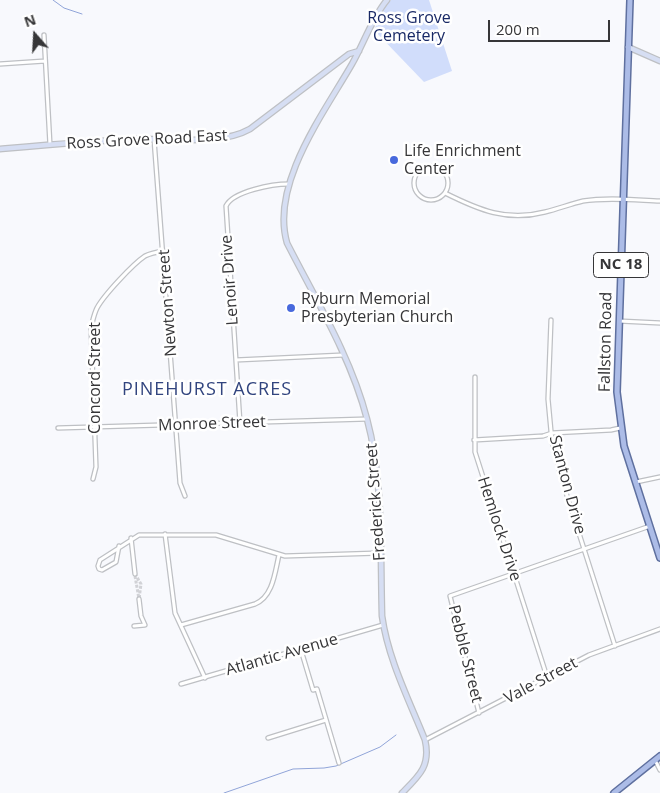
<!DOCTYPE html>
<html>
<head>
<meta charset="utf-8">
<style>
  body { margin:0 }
  #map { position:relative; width:660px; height:793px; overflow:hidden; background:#f8f9fd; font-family:"Open Sans",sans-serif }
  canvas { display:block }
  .north { position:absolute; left:10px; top:10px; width:50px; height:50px; -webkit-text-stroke:4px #fff; paint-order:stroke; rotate:341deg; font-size:14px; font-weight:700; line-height:20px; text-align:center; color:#363638 }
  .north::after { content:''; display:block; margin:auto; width:18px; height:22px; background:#363638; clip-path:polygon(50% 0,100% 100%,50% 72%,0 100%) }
  .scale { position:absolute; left:488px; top:20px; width:122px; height:22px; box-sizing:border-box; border:2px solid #363638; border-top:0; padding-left:6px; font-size:15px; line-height:18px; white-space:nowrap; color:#363638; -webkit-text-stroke:4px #fff; paint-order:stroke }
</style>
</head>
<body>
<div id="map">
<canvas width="660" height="793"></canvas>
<div class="north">N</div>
<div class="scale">200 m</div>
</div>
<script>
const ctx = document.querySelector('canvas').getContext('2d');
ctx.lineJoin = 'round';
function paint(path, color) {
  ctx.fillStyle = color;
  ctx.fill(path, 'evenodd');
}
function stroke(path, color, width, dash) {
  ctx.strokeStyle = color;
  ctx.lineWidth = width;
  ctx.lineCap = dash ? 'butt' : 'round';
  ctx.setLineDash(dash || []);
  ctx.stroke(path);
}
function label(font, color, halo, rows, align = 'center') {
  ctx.font = font + ' "Open Sans",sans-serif';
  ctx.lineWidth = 5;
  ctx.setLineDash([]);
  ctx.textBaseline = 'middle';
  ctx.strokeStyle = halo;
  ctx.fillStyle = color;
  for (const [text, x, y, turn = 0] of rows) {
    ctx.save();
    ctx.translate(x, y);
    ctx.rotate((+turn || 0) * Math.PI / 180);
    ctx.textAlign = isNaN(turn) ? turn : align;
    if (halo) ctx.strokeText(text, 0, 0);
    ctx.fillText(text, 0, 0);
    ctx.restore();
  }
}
paint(new Path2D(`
  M391 0H429L452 71 424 82 374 30 385 7Z`), '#d1ddfb');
stroke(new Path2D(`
  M53 0 64 8 82 14
  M224 793 293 769 324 768 336 766 380 747 396 735`), '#90a4d8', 1);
stroke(new Path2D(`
  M135 574 141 584 139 599
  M135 576 139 599`), '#d1d2d6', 3, [3, 1.5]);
const street = new Path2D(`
  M44 35 50 145
  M0 64 45 61
  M154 139 180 483 185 496
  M414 183a17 17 0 1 1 34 0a17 17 0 1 1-34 0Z
  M445 193C479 210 507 222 545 212 558 209 570 204 583 201 607 197 635 200 660 201
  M551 320 548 399 552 442 561 477 615 646
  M619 321 660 323
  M236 360 343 355
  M475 377V452L547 677
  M240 423 226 206C233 191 273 184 289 184
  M58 428 367 419
  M474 440 543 436 552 433 611 430 620 428
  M93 479 96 467 91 327C93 320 94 314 97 308 104 295 133 264 145 256 151 253 157 252 164 251
  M636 482 660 477
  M165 534 175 613 205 678
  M131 538 135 574
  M119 546 116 562 102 570 99 569 98 566 100 560 139 535H216L285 556 380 553
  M181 625 255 604C273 597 275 572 279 555
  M134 626 145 625 141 616 139 599
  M301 650 313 690 317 689 339 763
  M181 684 383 625
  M479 713 450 596 650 526
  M268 738 326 720
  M425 740 589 655 660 629
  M655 760 660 770`);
const secondary = new Path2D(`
  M387 0C372 18 364 43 352 64 324 113 270 184 287 243 316 300 351 357 367 419 384 482 380 551 382 616 388 659 409 700 425 740 431 766 419 776 402 793
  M628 47 660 61
  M0 149C46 145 91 141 137 139 171 138 220 146 250 129L349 54 359 51`);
const primary = new Path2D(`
  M630 0 617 392 624 446 660 558
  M614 793 660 756`);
stroke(street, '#bec0c4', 5.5);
stroke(secondary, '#bec0c4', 7);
stroke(primary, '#5f709f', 8);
stroke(street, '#fff', 3);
stroke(secondary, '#d6def3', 4.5);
stroke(primary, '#acbce7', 5);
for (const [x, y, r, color] of [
  [394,160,5,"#4869dd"],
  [291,308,5,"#4869dd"]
]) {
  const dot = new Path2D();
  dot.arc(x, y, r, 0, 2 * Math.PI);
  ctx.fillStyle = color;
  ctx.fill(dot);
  stroke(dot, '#fff', 2);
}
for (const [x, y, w] of [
  [621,265,55]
]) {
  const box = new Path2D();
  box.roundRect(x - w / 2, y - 12.5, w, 25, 4);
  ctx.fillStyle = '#fff';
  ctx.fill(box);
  stroke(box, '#363638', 1);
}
label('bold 15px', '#363638', null, [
  ["NC 18",621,265]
]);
label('16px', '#192966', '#fff', [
  ["Ross Grove",409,18],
  ["Cemetery",409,36]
]);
label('16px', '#363638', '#fff', [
  ["Ross Grove Road East",147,140,-3],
  ["Lenoir Drive",230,280,-94],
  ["Newton Street",168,303,-94],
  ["Fallston Road",606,342,-89],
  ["Concord Street",95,378,-90],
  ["Monroe Street",212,424,-2],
  ["Stanton Drive",567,485,75],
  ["Frederick Street",376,502,-94],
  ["Hemlock Drive",499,529,72],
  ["Pebble Street",465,654,76],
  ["Atlantic Avenue",282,655,-16],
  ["Vale Street",541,681,-28]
]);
label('16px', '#363638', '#fff', [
  ["Life Enrichment",404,151],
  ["Center",404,169],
  ["Ryburn Memorial",301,299],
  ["Presbyterian Church",301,317]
], 'left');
ctx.letterSpacing = '1px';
label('18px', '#32457f', '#fff', [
  ["PINEHURST ACRES",207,390]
]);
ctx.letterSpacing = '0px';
</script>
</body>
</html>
